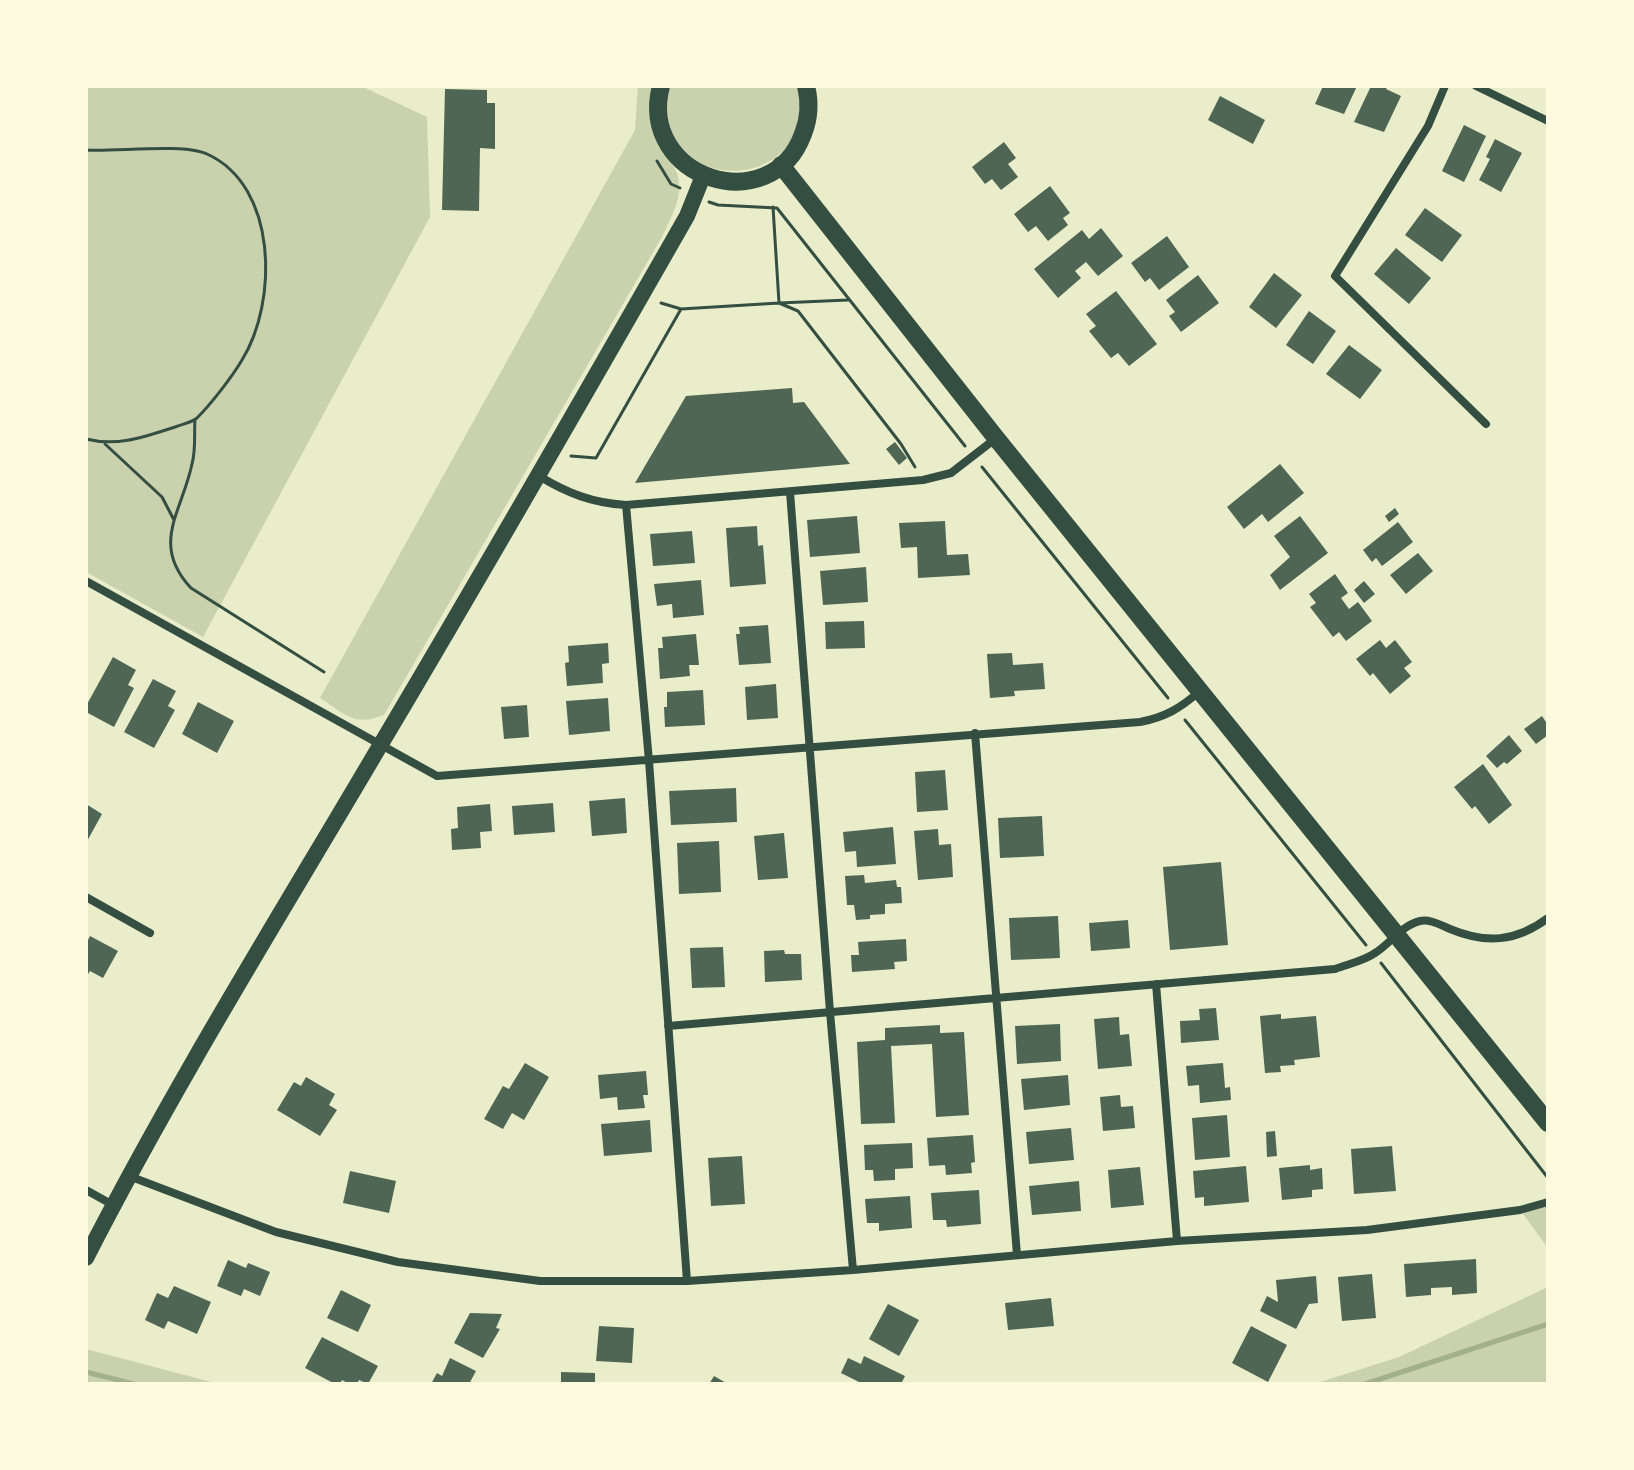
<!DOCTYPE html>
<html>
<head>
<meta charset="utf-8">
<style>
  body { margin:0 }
  #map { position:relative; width:1634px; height:1470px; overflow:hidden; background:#e9edc9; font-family:"Roboto Condensed",sans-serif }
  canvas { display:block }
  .frame { position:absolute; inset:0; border:88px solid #fefae0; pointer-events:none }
</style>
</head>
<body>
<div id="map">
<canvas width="1634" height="1470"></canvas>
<div class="frame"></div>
</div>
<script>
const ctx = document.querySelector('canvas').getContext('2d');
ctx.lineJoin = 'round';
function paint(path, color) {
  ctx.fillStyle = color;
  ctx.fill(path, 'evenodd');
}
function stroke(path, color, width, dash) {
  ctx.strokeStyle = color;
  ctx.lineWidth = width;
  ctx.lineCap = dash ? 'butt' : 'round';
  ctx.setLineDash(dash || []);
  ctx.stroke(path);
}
paint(new Path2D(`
  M86 86H361L427 117 430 217 203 637 86 572Z
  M638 86H652C647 109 651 134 665 154 671 163 678 170 679 182 681 202 670 219 662 237L384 715C354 727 345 714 320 698L635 130Z
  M670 86H798C820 200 645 198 670 86Z
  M1548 1202V1248L1520 1210Z
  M1548 1287V1384H1314L1399 1357Z
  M86 1349 219 1384H86Z`), '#cad2ad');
stroke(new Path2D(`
  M86 1372 134 1384
  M1365 1384 1548 1324`), '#a3b18a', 5);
paint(new Path2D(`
  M1323 86H1357L1344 114 1315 104Z
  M1371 86H1388L1386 89 1401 96 1384 132 1354 122Z
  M445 89 487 90V103H495V149L480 148 479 211 442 210Z
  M1220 96 1265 120 1253 144 1208 120Z
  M1464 125 1486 136 1464 182 1442 171Z
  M1495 139 1522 153 1501 192 1479 180 1490 159 1486 157Z
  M1004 142 1016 158 1008 164 1018 177 1001 190 992 179 985 184 972 167Z
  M1050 186 1070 213 1063 218 1068 225 1048 241 1036 226 1028 232 1014 214Z
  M1425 208 1462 235 1442 262 1405 235Z
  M1101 228 1123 256 1098 276 1086 262 1075 271 1081 278 1058 298 1034 269 1082 230 1089 239Z
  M1167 236 1189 267 1159 290 1150 278 1145 282 1131 263Z
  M1396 248 1431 278 1409 304 1374 274Z
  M1274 273 1302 295 1276 328 1249 307Z
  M1198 275 1219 303 1181 332 1169 316 1175 312 1166 300Z
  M1116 291 1157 344 1129 366 1118 353 1111 358 1089 331 1096 326 1086 314Z
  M1309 311 1336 331 1313 364 1286 345Z
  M1349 345 1382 370 1360 399 1326 374Z
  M792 388 793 403 804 402 850 464 635 483 686 396Z
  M895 442 907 458 899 465 886 449Z
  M1280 464 1304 493 1268 522 1262 514 1244 529 1227 507Z
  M1395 508 1399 514 1389 522 1385 516Z
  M857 516 860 553 810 557 807 520Z
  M1300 516 1328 553 1280 590 1270 575 1290 557 1274 536Z
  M945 521 947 555 968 554 970 575 918 578 917 547 901 548 899 523Z
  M1398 522 1413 542 1382 566 1376 558 1372 562 1363 550Z
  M757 526 758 546 763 545 766 584 730 587 726 528Z
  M692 531 695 563 653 566 650 534Z
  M1418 553 1433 571 1406 594 1390 575Z
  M866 567 868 602 823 605 820 571Z
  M1335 574 1348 593 1341 598 1349 609 1358 602 1372 621 1346 641 1339 632 1333 637 1310 607 1316 603 1309 594Z
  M701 580 704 615 673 618 672 604 657 606 654 584Z
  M1364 581 1375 594 1364 603 1354 590Z
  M864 621 865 648 826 649 825 622Z
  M768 625 771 663 739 665 736 634H740L739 627Z
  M696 634 699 665H689L690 676 660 679 658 648H663L662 637Z
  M1380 640 1386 648 1395 640 1412 662 1404 668 1411 676 1390 694 1373 673 1370 676 1356 659Z
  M608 643 609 663 602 664 603 683 567 686 565 663 569 662 568 646Z
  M1012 653 1013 665 1043 663 1045 689 1014 691 1015 696 990 698 987 654Z
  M113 657 136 670 128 685 134 688 114 727 86 712V706Z
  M153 679 176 691 168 706 175 710 154 748 124 732Z
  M776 684 778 718 747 720 745 687Z
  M703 690 705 725 665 727 664 707H667V692Z
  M608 698 610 731 569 735 566 701Z
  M198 702 234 721 217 753 182 734Z
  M527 705 529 737 504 739 501 707Z
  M1542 716 1548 725V735L1536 744 1524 729Z
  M1509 735 1522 751 1507 764 1504 762 1497 768 1486 756Z
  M1483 764 1512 805 1489 824 1475 806 1472 809 1454 787Z
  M945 770 948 810 917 812 915 772Z
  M736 788 737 822 671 825 669 791Z
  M625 798 627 833 592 836 589 801Z
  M553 803 555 832 514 835 512 806Z
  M86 804 102 814 86 843Z
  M490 804 492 831 480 832 481 848 452 850 451 829 458 828 457 807Z
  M1042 816 1044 856 1000 858 998 818Z
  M893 827 896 864 857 867 856 851 845 852 843 832Z
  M938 829 939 845 951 844 953 877 918 880 914 831Z
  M784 833 788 878 758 880 754 836Z
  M719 841 721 892 679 894 677 843Z
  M1221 862 1228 945 1170 950 1163 867Z
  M864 875 865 883 896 880 897 887H901L902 903 885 904V914L870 915V919L856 920 854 905H847L845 876Z
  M1058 916 1060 958 1011 960 1009 918Z
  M1128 920 1130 948 1091 951 1089 923Z
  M90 936 118 951 103 978 90 971 86 977V944Z
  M906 939 907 961 894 962 895 969 852 972 851 955H859L858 942Z
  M723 947 725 987 692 988 690 948Z
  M784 950 785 954H801L802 980 765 982 764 951Z
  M1216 1008 1219 1040 1181 1043 1180 1021 1200 1020 1199 1009Z
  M1281 1014V1019L1316 1016 1320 1057 1294 1060 1295 1065 1280 1066 1281 1072 1265 1073 1260 1016Z
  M1119 1017 1120 1035 1129 1034 1132 1066 1098 1069 1094 1019Z
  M1060 1024 1061 1061 1017 1064 1015 1026Z
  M940 1025V1033L964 1032 969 1115 936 1117 932 1044 891 1046 895 1123 861 1124 857 1042 885 1040V1028Z
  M525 1063 549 1077 524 1120 512 1113 503 1129 484 1119 503 1086 509 1089Z
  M1223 1063 1225 1088 1230 1087 1231 1100 1200 1103 1199 1085 1188 1086 1186 1066Z
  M646 1071 648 1095H643L645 1108 618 1110 617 1097 600 1099 598 1075Z
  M1068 1075 1070 1105 1024 1110 1021 1079Z
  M306 1077 335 1094 329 1105 337 1110 320 1136 277 1110 294 1082 301 1086Z
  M1120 1095 1121 1107 1133 1106 1135 1128 1103 1131 1100 1097Z
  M1227 1115 1230 1157 1195 1160 1192 1118Z
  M650 1120 652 1152 604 1156 601 1124Z
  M1071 1128 1074 1160 1029 1164 1026 1132Z
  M1275 1131 1277 1156 1267 1157 1266 1132Z
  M973 1135 975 1162 971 1163 972 1173 946 1175 945 1165 929 1166 927 1138Z
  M912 1143 913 1168 895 1169V1180L874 1181 873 1170H865L864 1145Z
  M1392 1146 1396 1191 1354 1194 1351 1149Z
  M742 1156 745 1204 711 1206 708 1158Z
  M1310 1165V1170L1322 1168 1323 1189 1312 1190V1197L1282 1200 1279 1168Z
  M1246 1166 1249 1202 1204 1206V1197L1195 1198 1193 1171Z
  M1140 1167 1144 1205 1111 1208 1108 1170Z
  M350 1171 396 1181 389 1213 343 1203Z
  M1079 1181 1081 1211 1032 1215 1029 1186Z
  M979 1190 981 1224 947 1227 946 1220H933L931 1193Z
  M910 1196 912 1228 879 1231V1223H867L865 1199Z
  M1476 1259 1477 1293 1452 1295V1287L1431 1288V1295L1406 1297 1404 1264Z
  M228 1260 246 1268 248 1263 270 1272 260 1296 244 1289 241 1296 217 1286Z
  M1372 1274 1376 1318 1342 1321 1338 1277Z
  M1316 1276 1318 1303 1309 1304 1296 1329 1260 1311 1267 1296 1278 1302 1276 1280Z
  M174 1286 211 1302 197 1334 168 1321 164 1329 145 1320 157 1293 168 1298Z
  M341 1290 371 1305 358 1332 327 1318Z
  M1051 1298 1054 1326 1008 1330 1005 1303Z
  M888 1304 919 1320 899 1356 869 1339Z
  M470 1313 502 1314 496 1328 500 1329 483 1358 454 1343Z
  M599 1326 634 1328 632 1363 596 1361Z
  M1251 1326 1287 1345 1268 1382 1232 1363Z
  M322 1337 378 1366 368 1384 359 1380 357 1384H349L342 1380 340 1384H335L305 1368Z
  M864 1356 905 1376 901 1384H863L841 1373 848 1358 861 1364Z
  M450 1358 476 1371 469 1384H431L437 1373 442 1376Z
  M561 1372 595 1373V1384H561Z
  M714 1376 728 1384H709Z`), '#4f6655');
stroke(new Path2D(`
  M86 150C116 152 183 143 207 154 278 186 278 302 242 360 232 377 211 404 197 418 191 423 182 424 175 427 144 437 118 447 86 439
  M657 161 671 184 680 188
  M709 202 718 205 777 208 965 446
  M773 207 779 303 848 300
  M661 303 681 309 779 303 798 311 901 444 915 467
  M195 420C194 434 196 450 192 464 182 512 150 544 191 588L324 672
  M105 444 162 497 174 520
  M571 456 596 458 681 309
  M982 467 1168 698
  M1185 720 1366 945
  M1381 963 1548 1178`), '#344e41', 3);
stroke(new Path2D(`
  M1445 86 1428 126 1335 276 1486 424
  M1476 86 1548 121
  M539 476C567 493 592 503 626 505L923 480 951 473 995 439
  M790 492 830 1012 853 1270
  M626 505 649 761 687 1281
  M86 581 437 776 1140 722C1166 717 1180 708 1199 692
  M975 733 1017 1255
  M86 897 150 933
  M1156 984 1177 1241
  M668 1026 1335 969C1348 964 1364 961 1375 953 1390 944 1402 925 1420 921 1431 919 1440 925 1450 929 1486 944 1516 942 1548 918
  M129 1176 276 1232 398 1262 540 1281H687L853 1270 1177 1241 1367 1230 1520 1210 1548 1202
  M86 1190 113 1205`), '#344e41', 8);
stroke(new Path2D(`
  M86 1258C176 1082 281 914 381 744 485 569 586 393 687 216L703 176`), '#344e41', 16);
stroke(new Path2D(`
  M661 86C637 179 771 221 803 134 809 119 810 102 806 86
  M781 165 996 438 1548 1123`), '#344e41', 18);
</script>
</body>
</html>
